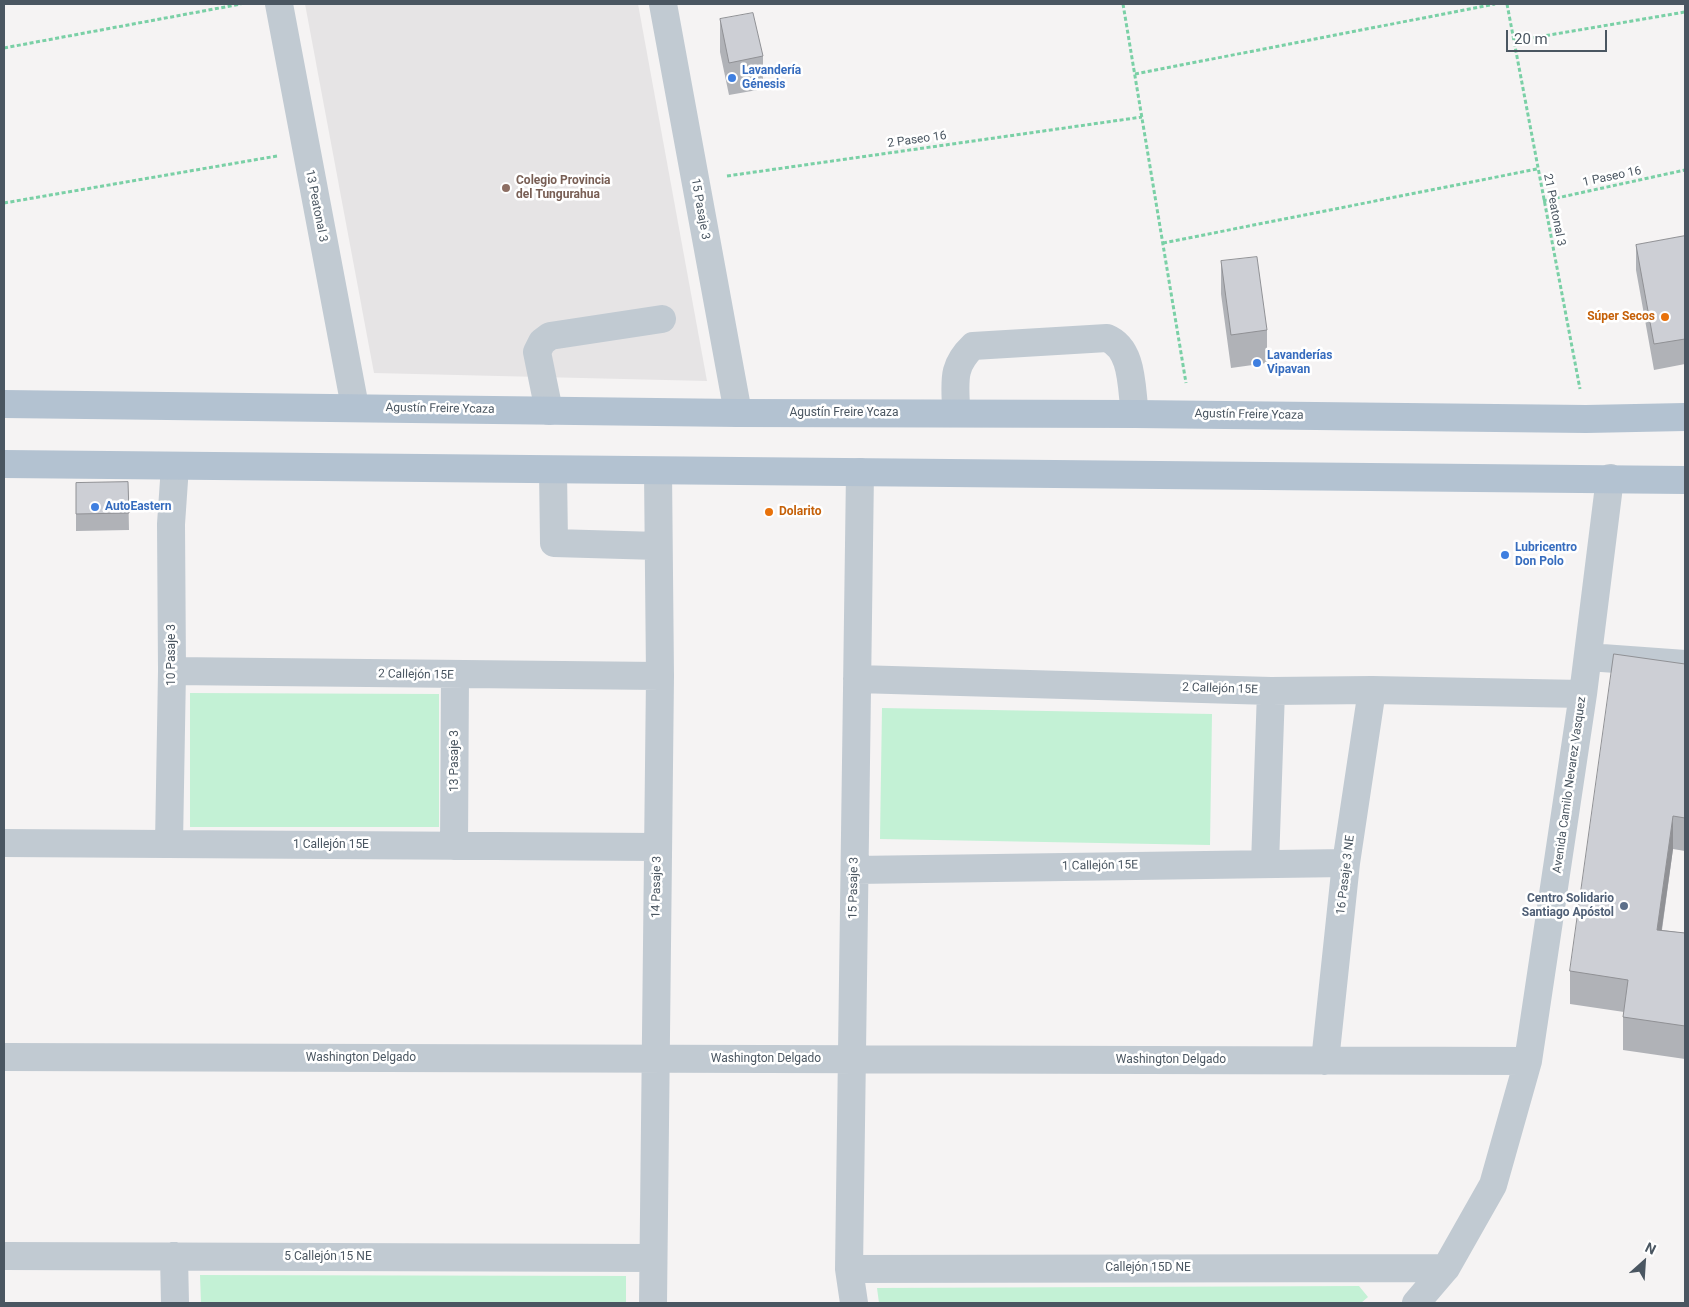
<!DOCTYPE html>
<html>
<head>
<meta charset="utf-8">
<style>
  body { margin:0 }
  #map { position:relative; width:1689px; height:1307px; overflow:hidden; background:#f5f3f3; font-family:Roboto,sans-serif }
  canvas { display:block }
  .frame { position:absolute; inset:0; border:5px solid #4a5661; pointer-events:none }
  .north { position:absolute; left:1619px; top:1237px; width:50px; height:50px; -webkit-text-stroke:4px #fff; paint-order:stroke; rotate:26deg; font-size:14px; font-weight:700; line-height:20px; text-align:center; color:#4a5661 }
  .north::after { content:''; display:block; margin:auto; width:18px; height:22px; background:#4a5661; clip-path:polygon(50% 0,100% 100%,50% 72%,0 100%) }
  .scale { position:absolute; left:1506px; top:30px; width:101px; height:22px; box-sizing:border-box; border:2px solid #4a5661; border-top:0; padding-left:6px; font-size:15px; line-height:18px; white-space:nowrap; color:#4a5661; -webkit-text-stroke:4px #fff; paint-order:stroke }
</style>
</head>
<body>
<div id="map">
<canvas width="1689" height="1307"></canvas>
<div class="frame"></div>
<div class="north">N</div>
<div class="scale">20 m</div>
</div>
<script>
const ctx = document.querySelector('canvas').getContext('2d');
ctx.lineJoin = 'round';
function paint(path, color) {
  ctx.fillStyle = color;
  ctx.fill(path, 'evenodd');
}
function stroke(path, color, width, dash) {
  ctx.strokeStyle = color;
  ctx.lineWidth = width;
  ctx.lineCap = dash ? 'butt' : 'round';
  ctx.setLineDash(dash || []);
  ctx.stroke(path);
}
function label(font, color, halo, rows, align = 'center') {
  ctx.font = font + ' Roboto,sans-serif';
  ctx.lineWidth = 5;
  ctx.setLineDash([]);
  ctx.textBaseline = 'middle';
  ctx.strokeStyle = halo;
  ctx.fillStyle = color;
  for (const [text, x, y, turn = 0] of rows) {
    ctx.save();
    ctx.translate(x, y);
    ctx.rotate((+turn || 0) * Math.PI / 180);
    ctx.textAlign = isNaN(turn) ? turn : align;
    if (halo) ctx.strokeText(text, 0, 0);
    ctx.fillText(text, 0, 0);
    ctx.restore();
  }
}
paint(new Path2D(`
  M305 4H638L707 381 374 373Z`), '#e6e4e5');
paint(new Path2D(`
  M190 693 439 694V827H190Z
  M882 708 1212 714 1210 845 880 839Z
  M200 1275 626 1276V1303H201Z
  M1359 1286 1368 1297 1361 1303H879L877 1288Z`), '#c3f1d5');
stroke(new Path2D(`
  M1123 4 1186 383
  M1507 4 1580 389
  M1514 41 1685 12
  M4 48 241 4
  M1135 74 1495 4
  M727 176 1142 117
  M1543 201 1685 170
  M4 203 277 156
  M1163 243 1537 169`), '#7ad0a6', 3, [4, 2.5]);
stroke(new Path2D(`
  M279 4 355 407
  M663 4 738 413
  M549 411 537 352 542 342 550 336 662 319
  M956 413C956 383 950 368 973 346L1107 338C1134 349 1131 389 1135 414
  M553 470 554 543 658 546
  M1588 657 1685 664
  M172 671 660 676
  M857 679 1271 691 1372 690 1583 694
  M4 843 658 847
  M169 844 172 671 171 524 175 466
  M454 846 455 675
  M1265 864 1271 691
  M855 870 1346 863
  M4 1057 1528 1061
  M1325 1061 1346 863 1372 690
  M4 1256 653 1258
  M174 1256 175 1303
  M849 1269 1446 1268
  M653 1303 660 676 658 471
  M854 1303 849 1269 860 472
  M1416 1303 1446 1268 1493 1185 1528 1061 1583 694 1610 478`), '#c1cad2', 28);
stroke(new Path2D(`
  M4 404 738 413 1135 414 1586 419 1685 417
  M4 464 1685 480`), '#b3c2d1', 28);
paint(new Path2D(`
  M720 19 763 56V89L729 95 720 52Z
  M1685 236V364L1654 370 1636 270V245Z
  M1221 261 1267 330V363L1231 368 1221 294Z
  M128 482 129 530 76 531V483Z
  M1685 664V851L1673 849 1662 930 1685 933V1059L1623 1050V1017L1624 1012 1570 1004V971Z`), '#b0b2b7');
paint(new Path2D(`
  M1673 816V849L1657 962V930Z`), '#909195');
const building = new Path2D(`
  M753 13 763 56 729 63 720 19Z
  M1685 236V339L1654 344 1636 245Z
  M1257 257 1267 330 1231 335 1221 261Z
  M128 482 129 513 76 514V483Z
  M1614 654 1685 664V818L1673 816 1657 930 1685 933V1026L1623 1017 1628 980 1570 971Z`);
paint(building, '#cdcfd5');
stroke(building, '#909195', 1);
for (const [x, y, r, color] of [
  [732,78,5,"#3f7fe0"],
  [506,188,5,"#8d6e63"],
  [1665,317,5,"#e8710a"],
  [1257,363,5,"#3f7fe0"],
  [95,507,5,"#3f7fe0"],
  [769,512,5,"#e8710a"],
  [1505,555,5,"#3f7fe0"],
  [1624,906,5,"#5c6f8a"]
]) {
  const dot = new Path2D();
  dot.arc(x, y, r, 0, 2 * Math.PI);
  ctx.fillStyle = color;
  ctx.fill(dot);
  stroke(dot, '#fff', 2);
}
label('bold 12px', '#366cbe', '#fff', [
  ["Lavandería",742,71],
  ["Génesis",742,85],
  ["Lavanderías",1267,356],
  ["Vipavan",1267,370],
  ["AutoEastern",105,507],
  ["Lubricentro",1515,548],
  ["Don Polo",1515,562]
], 'left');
label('12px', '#4a5661', '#fff', [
  ["2 Paseo 16",917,140,-8],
  ["1 Paseo 16",1612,177,-12],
  ["13 Peatonal 3",316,206,79],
  ["15 Pasaje 3",700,209,80],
  ["21 Peatonal 3",1554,210,79],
  ["Agustín Freire Ycaza",440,409,1],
  ["Agustín Freire Ycaza",844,413],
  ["Agustín Freire Ycaza",1249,415,1],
  ["10 Pasaje 3",172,655,-90],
  ["2 Callejón 15E",416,675,1],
  ["2 Callejón 15E",1220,689,2],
  ["13 Pasaje 3",455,761,-90],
  ["Avenida Camilo Nevarez Vasquez",1570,785,-82],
  ["1 Callejón 15E",331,845],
  ["1 Callejón 15E",1100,866,-1],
  ["16 Pasaje 3 NE",1346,875,-83],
  ["14 Pasaje 3",657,887,-89],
  ["15 Pasaje 3",854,888,-89],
  ["Washington Delgado",361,1058],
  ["Washington Delgado",766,1059],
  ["Washington Delgado",1171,1060],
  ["5 Callejón 15 NE",328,1257],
  ["Callejón 15D NE",1148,1268]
]);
label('bold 12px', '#785e54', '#fff', [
  ["Colegio Provincia",516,181],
  ["del Tungurahua",516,195]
], 'left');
label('bold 12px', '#c56008', '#fff', [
  ["Súper Secos",1655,317],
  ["Dolarito",779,512,"left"]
], 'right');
label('bold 12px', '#4e5e75', '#fff', [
  ["Centro Solidario",1614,899],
  ["Santiago Apóstol",1614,913]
], 'right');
</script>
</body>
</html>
